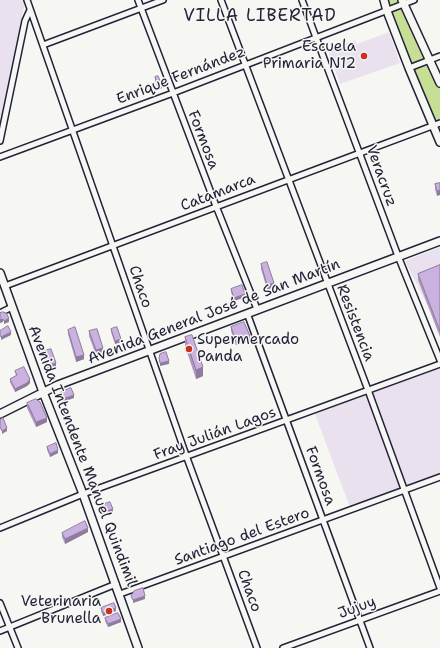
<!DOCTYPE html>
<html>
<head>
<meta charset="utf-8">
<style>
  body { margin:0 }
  canvas { display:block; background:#f6f6f2 }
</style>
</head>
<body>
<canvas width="440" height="648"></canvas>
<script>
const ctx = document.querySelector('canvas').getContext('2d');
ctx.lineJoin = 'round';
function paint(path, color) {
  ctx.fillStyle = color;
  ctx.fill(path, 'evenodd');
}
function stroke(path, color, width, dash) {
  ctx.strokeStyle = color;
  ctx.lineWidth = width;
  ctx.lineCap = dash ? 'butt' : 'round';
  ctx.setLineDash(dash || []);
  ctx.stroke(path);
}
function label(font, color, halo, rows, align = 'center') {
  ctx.font = font + ' "Shantell Sans",sans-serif';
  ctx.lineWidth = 3;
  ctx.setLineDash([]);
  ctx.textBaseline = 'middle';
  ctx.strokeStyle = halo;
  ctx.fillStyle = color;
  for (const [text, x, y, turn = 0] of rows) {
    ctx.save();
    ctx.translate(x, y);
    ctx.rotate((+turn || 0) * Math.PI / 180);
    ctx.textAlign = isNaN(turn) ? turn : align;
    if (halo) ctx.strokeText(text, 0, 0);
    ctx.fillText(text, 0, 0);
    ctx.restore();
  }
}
paint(new Path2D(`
  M0 0H25V2L0 127Z
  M389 32 400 63 340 84 328 50 355 40 357 44Z
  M440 247V331L405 261Z
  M440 368V475L351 510 315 414Z`), '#e9e1ed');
paint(new Path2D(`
  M384 0H402L440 83V142Z`), '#c7df95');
const street = new Path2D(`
  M27 0 187 458 257 648
  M138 0 216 206 257 309
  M221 0 368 390 440 588
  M302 0 398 256 440 360
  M43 45 163 0
  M409 68 440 56
  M0 141 25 21 30 10
  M0 157 173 93 414 0
  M5 286 440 123
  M0 313 12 307
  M247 313 370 648
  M0 528 83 494 440 364
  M120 594 440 477
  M0 603 18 648
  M0 631 116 584
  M283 648 440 591`);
const secondary = new Path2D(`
  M384 0 387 11 409 68 440 142
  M402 0 440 83
  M0 273 43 392 83 494 138 648
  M0 414 58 385 440 241`);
stroke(street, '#22223b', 8);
stroke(secondary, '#22223b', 10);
stroke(street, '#f6f6f2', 5);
stroke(secondary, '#f6f6f2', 7);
paint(new Path2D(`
  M155 77 162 88 158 90 155 80Z
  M440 183 437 196 435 189V184Z
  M261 264 274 288 267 289 261 269Z
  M440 265V337L418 280V274Z
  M231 289 245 297 234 301 231 292Z
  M231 327 250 340 236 345 231 331Z
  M111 329 121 342 115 344 111 332Z
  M68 330 84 359 76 362 68 334Z
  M89 331 103 352 96 355 89 336Z
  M185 337 203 376 196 379 185 346Z
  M42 352 56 367 47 370 42 357Z
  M15 371 30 383 27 386 15 392 10 382V379L16 376Z
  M27 403 47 422 36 427 27 408Z
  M47 447 58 453 50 457 47 450Z
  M99 506 113 512 101 516 99 509Z
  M88 532 65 544 62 537V533Z
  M122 566 132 579 126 582 122 569Z
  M101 608 116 611 103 616 101 611Z
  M105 618 121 622 108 627 105 621Z`), '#ae98c1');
paint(new Path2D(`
  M162 85V88L158 90V87Z
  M440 190V195L437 196V191Z
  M274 283V288L267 289V285Z
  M245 294V297L234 301V298Z
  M9 318V322L4 324V321Z
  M3 319V322L0 323V320Z
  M11 332V335L1 340V337Z
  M250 336V340L236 345V341Z
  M121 339V342L115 344V341Z
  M103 348V352L96 355V350Z
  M84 355V359L76 362V357Z
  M169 361V364L160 366V363Z
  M56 363V367L47 370V366Z
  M203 367V376L196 379V370Z
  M30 379V383L27 386 15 392V389Z
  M74 395V398L60 403V400Z
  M47 418V422L36 427V422Z
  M7 428V431L2 434V431Z
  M58 450V453L50 457V454Z
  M113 509V512L101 516V513Z
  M88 528V532L65 544V539Z
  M132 576V579L126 582V579Z
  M145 596V599L133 603V600Z
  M116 608V611L103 616V613Z
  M121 619V622L108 627V624Z`), '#8d7c9d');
const building = new Path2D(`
  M158 76 162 85 158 87 155 77Z
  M440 183V190L437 191 435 184Z
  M267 262 274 283 267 285 261 264Z
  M440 265V331L418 274Z
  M242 285 245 294 234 298 231 289Z
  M3 312 6 313 9 318 4 321 3 319 0 320V313Z
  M244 322 250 336 236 341 231 327Z
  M8 326 11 332 1 337 0 335V331Z
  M75 327 84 355 76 357 68 330Z
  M117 327 121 339 115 341 111 329Z
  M97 329 103 348 96 350 89 331Z
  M192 335 203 367 196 370 185 337Z
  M51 349 56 363 47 366 42 352Z
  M166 352 169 361 160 363 159 358 160 354Z
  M24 367 30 379 27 383 15 389 10 379 17 375 15 371Z
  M71 388 74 395 60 400 59 396 61 392Z
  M36 399 40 402 47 418 36 422 27 403Z
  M3 418 7 428 2 431 0 427V420Z
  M56 443 58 450 50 454 47 447Z
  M110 502 113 509 101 513 99 506Z
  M85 521 88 528 65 539 62 533Z
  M127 564 132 576 126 579 122 566Z
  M143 588 145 596 133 600 131 596 134 591Z
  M114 603 116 608 103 613 101 608Z
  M118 613 121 619 108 624 105 618Z`);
paint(building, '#cab1e0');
stroke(building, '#8d7c9d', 1);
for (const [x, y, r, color] of [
  [364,56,4,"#c8321e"],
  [189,349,4,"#c8321e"],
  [109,611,4,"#c8321e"]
]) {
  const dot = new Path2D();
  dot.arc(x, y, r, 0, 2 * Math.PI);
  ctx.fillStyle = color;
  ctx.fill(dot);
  stroke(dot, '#f6f6f2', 1.5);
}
label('15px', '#22223b', '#f6f6f2', [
  ["Escuela",356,47],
  ["Primaria N12",356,64],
  ["Supermercado",197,340,"left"],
  ["Panda",197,357,"left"],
  ["Veterinaria",101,602],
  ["Brunella",101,619]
], 'right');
label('15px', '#22223b', '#f6f6f2', [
  ["Enrique Fernández",181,76,-21],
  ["Formosa",203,140,69],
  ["Veracruz",381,176,70],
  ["Catamarca",218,193,-21],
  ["Chaco",140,287,71],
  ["Avenida General José de San Martín",214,312,-21],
  ["Resistencia",355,323,69],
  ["Fray Julián Lagos",215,434,-20],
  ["Avenida Intendente Manuel Quindimil",82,456,69],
  ["Formosa",320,476,70],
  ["Santiago del Estero",242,537,-20],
  ["Chaco",249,591,70],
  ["Jujuy",357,608,-20]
]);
ctx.letterSpacing = '1px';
label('17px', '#22223b', '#f6f6f2', [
  ["VILLA LIBERTAD",260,17]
]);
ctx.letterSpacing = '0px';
</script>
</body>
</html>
